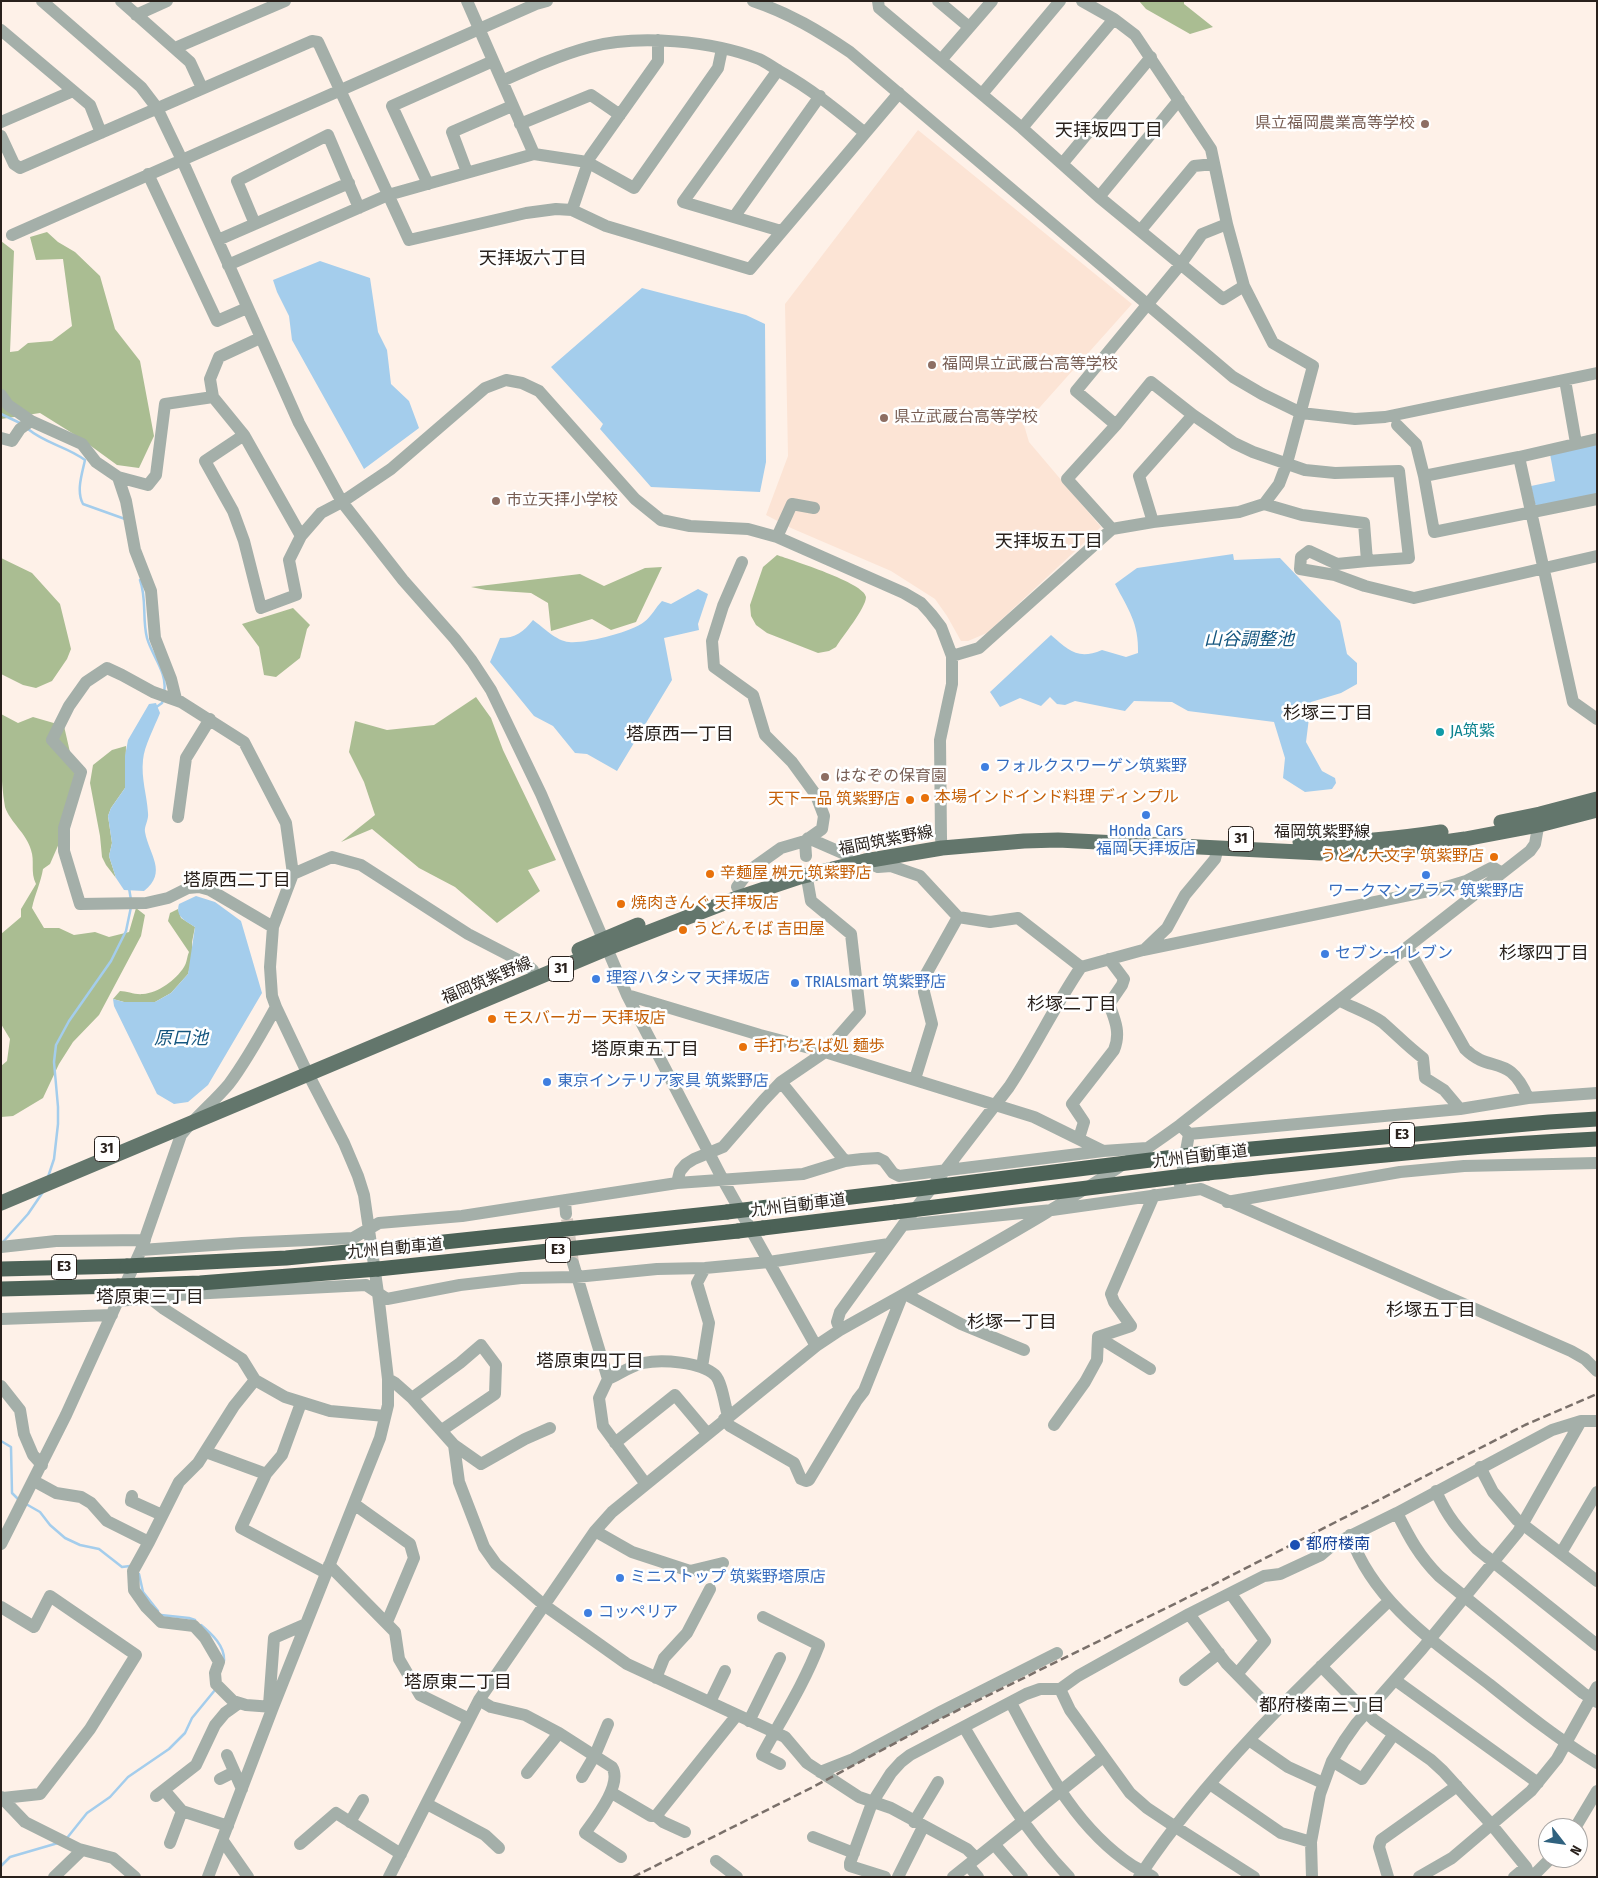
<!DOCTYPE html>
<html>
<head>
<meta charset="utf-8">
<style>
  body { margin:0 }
  #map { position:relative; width:1598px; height:1878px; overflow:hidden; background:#fef1e8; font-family:"Fira Sans Condensed",sans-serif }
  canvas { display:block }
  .frame { position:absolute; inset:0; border:2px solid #29211c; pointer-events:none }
  .north { position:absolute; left:1538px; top:1818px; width:50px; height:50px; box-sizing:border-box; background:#fff; border:1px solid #a9a6a4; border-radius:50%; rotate:120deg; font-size:14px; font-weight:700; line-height:20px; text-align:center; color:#29211c }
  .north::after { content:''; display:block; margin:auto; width:18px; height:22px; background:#30627f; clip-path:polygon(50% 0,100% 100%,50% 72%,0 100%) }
</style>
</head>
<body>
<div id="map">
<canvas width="1598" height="1878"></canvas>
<div class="frame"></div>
<div class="north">N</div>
</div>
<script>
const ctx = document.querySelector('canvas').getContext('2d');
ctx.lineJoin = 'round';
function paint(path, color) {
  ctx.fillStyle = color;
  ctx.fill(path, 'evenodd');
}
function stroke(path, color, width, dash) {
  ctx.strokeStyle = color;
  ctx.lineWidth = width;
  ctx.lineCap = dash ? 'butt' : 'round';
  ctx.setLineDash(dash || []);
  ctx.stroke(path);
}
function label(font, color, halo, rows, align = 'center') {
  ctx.font = font + ' "Fira Sans Condensed","Noto Sans JP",sans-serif';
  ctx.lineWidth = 5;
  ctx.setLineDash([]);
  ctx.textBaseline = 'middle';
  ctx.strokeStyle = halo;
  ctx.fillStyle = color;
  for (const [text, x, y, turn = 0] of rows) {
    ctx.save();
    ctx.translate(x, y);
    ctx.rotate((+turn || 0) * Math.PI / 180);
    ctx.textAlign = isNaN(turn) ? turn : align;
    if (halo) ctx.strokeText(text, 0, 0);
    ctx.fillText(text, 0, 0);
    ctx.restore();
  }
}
paint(new Path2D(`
  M918 130 1132 304 1024 425 1029 442 1101 527 987 633 968 641H961L947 616 935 599 891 571 791 528 766 515 788 456 785 304Z`), '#fce4d5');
paint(new Path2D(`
  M1139 1H1184V4L1213 27 1190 34 1146 9Z
  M47 232 58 242 75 252 100 276 115 329 140 361 154 436 139 468 117 465 80 438 40 413 1 419V241L14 251 10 352 18 351 28 343 52 341 72 326 63 259 36 260 30 237Z
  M777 555C791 560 865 583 866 597 866 608 842 637 836 647L829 651 818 653 767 633 756 625 751 616 750 605 763 567Z
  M1 558 32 573 60 604 71 649 67 659 52 681 36 688 23 685 1 674Z
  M662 567 636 622 611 630 592 619 551 631 548 603 531 593 486 590 471 587 580 574 604 586 645 568Z
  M293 608 310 625 307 629 300 658 276 677 264 675 259 647 242 624Z
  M476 697 491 718 503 750 556 860 528 870 540 891 497 923 455 887 419 868 372 829 341 842 375 815 364 782 349 752 355 721 387 730 434 725Z
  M1 714 18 723 33 717 64 726 75 774 64 832 50 864 43 869C41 882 35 894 32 908L44 928H59L74 935 95 932 109 937 129 932 136 908 145 915 141 936 99 1015 73 1042 59 1064 43 1098 13 1116 1 1117V1066L7 1061 10 1039 1 1024V934L21 917V909L36 884C30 872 35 861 31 850 27 834 10 822 5 807 0 779 1 742 1 714Z
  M126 746 125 788 111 808 108 816 112 843 109 856 116 878 106 865 102 857 100 836 90 783 93 765 112 750Z
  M178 909 181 918 195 927 192 942V959L188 974 171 993 155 1002H124L113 999 120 991C127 991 135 995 143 994 158 993 176 980 184 967 187 963 187 956 189 952L168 921 170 913Z`), '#aabd92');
paint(new Path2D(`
  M320 261 370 278 378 332 387 350 391 384 409 401 419 428 364 469 292 340 289 316 277 292 273 280Z
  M642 288 746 315 765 324 766 462 760 492 651 487 600 429 603 424 551 367Z
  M1597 444V494L1537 506 1535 504 1531 486 1555 481 1550 454Z
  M1233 554 1234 560 1280 558 1340 621 1347 654 1357 663V684L1341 693 1311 702 1306 742 1322 771 1335 778 1336 783 1332 789 1305 792 1283 778 1285 758 1274 722 1188 711 1172 702 1134 701 1125 711 1075 701 1065 705 1057 704 1050 697 1041 706 1020 698 1000 707 990 692 1051 635C1069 651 1078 660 1102 650L1126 657 1138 653C1139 623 1128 609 1115 584L1137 568Z
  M698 589 708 594 698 624 699 630 664 638 672 680 617 771 587 754 575 753 553 726 534 716 490 662 500 638C516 638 523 632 533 620 543 627 556 641 569 642 584 644 632 632 644 622 651 617 656 607 662 601L671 604Z
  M156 703 160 713C155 726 144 746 143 760 141 779 147 795 148 813 149 820 144 826 145 832 149 855 168 872 144 891L124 890 116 878 109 856 112 843 108 816 111 808 125 788V756L128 740 149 704Z
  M196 896 215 902 241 921 262 993 208 1085 188 1102 174 1104 157 1094 114 1006 113 999 124 1002H155L171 993 188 974 195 927C186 921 175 917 179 904Z`), '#a4cdec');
stroke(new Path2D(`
  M1 414 20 423
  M28 429C46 444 66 446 85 460 82 474 76 491 83 504L125 519
  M140 580C147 599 142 619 147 638 152 656 168 673 164 692
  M155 708 162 703 163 700
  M129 888 131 900
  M48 1177 54 1159 58 1124V1107L54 1062 56 1045 69 1021 111 961 126 931 131 907
  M3 1242 28 1214 43 1192
  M1 1441 11 1447 12 1493 19 1500
  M26 1504 40 1512 50 1525 65 1538 80 1545 99 1549 122 1567 130 1566
  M139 1574 143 1592 158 1611
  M161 1615 189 1618 195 1620
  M201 1625C212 1634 225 1646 224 1661
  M67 1838 87 1813 110 1797 128 1777 169 1749 185 1733 192 1718 215 1690
  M1 1866 10 1857 58 1843`), '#a4cdec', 2.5);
stroke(new Path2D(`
  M567 1219 573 1263`), '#d3c7bf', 12, [12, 6]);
stroke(new Path2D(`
  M42 1 141 87 157 108 182 160 299 423 342 502 403 580 455 639 472 661 491 690 541 794 627 995 723 1180 816 1346
  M121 1 190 62 202 88
  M467 1 534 154
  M753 1C789 13 819 31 850 52L1233 377 1262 394 1301 413 1355 419 1385 417 1597 373
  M878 1 879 8 1022 128 1099 197 1223 299 1244 286
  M938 1 969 27
  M136 15 167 1
  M1 30 90 105 101 133
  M175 48 285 1
  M941 60 992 1
  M778 70 683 202 781 231
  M502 81C531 68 560 55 590 47 638 34 713 41 759 59 766 62 772 67 779 71 810 88 837 110 865 133
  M982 94 1060 1
  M1 122 73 91
  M520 124 591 95 620 115
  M1022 128 1114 19
  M1 136 14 164 20 168 312 41 318 42 409 240 526 213 556 209 572 210 606 226 750 269 899 93
  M1062 164 1151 57
  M467 172 452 132 512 106
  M148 174 217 321 247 308
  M428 184 392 106 493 61
  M1099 197 1179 100
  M572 210 590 157 658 61V40
  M734 217 820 96
  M255 224 237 181 328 135 359 208
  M1140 231 1194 166 1214 164
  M12 235 536 4 547 1
  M218 240 349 183
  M228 265 388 195 534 154 587 162 634 188 718 68 722 49
  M260 338 219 357 210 379 213 397 244 435 301 536
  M1565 380 1576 443
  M1 395 8 405 31 421 82 444 96 462 118 477 148 485 156 475 165 404 213 397
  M1116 425 1076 391 1180 265 1202 234 1227 224
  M1397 425 1416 444 1424 476 1434 532 1597 499
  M244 435 205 461 233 511 244 541 261 608 296 595 289 560 301 536 321 513 342 502 391 469 485 388 506 380 522 383 539 391 635 499 661 520 690 526 748 529 777 537 904 593 921 603 931 614 941 627 952 656V684L940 740 941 838 942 848
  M1 438 12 441 20 429 31 421
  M1519 457 1573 702 1597 719
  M1424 476 1519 457 1597 439
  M118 477 126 501 135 550 151 591 155 638 171 679 176 699
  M1153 522 1139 476 1193 415
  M1112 529 1067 479 1116 425 1151 382 1193 415 1234 443 1253 452 1305 470 1335 473 1399 471 1409 558 1367 561 1364 523 1302 515 1264 504
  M777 537 792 504 814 508
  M1367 561 1337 564 1309 551 1301 557 1300 569 1335 575 1365 586 1414 598 1597 556
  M952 656 979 648 1112 529 1153 522 1239 512 1264 504 1279 484 1287 463 1313 366 1273 343 1244 286 1227 224 1211 149 1135 35 1114 19 1082 1
  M178 817 186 758 210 719
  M808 838 847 855
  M805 841 806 856
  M865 861 878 867 891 866 920 876 958 917 990 922 1018 918 1081 967
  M293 874 332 857 361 865 468 934 526 964 533 970
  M737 887 750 870 781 848 805 841 822 829 824 816 816 795 792 762 765 735 753 695 714 667 712 641 723 606 742 562
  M1408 948 1465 1049C1491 1075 1509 1052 1528 1098
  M1145 949 1167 928 1185 895 1215 859 1218 847
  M627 995 760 1035 825 1052 1034 1117 1103 1151
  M1340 1001C1354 1008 1369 1013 1382 1022 1396 1034 1408 1047 1423 1058L1425 1078 1444 1090 1460 1109
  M915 1079 932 1024 924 992 925 976 958 917
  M781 1082 845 1161
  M1180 1125 1189 1134 1460 1109 1528 1098 1597 1093
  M1079 1138 1084 1122 1072 1104 1114 1050C1121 1033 1115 1020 1109 1004L1122 985 1124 979 1109 959
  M677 1183 680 1171 686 1164 694 1159 723 1147 763 1101 781 1082 825 1052 860 1012 851 934 811 901 808 884
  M1180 1185 1189 1134
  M565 1201 566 1214
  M1227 1202 1400 1172 1464 1166 1597 1163
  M903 1225 1052 1210 1201 1189 1571 1351 1585 1359 1597 1371
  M1 1247 56 1241 145 1240
  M141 1250 242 1243 353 1238 379 1223 462 1216 677 1183 803 1174 845 1161 862 1159 878 1158 884 1161 893 1173 899 1176 1103 1151 1147 1148
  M573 1263 608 1379
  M905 1294 961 1324 1024 1350
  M150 1298 164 1309 242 1359 255 1380 285 1397 330 1411 385 1416
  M118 1301 190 1294 366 1285 387 1299 460 1285 521 1278 576 1277 657 1269 705 1268 769 1262 889 1244
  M1 1319 112 1315
  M840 1330 837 1322 840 1312 903 1225 1009 1087C1035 1048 1055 1005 1081 967L1143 950 1443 888 1466 881 1491 868H1494L1502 873
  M1098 1337 1150 1369
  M702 1367 709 1323 697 1283 705 1268
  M388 1379 395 1383 412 1398 454 1445 459 1482 484 1547 496 1564 544 1605 627 1664 785 1737 807 1763 859 1797 891 1808 967 1849 976 1858
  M255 1380 234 1406 198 1463 179 1482 149 1542 133 1571 134 1590 146 1607 161 1622 194 1626 205 1638 219 1662 215 1673 216 1684 233 1701 246 1705 273 1707
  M1 1386 20 1410 24 1434 33 1455 42 1465
  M412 1398 460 1363 481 1345 496 1365 495 1394 442 1430
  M301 1403 282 1455 266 1474 241 1528 326 1573
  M724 1419 730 1426 794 1463 801 1479 806 1481 809 1480 857 1400 864 1391 902 1296
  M1054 1425 1085 1382 1097 1360 1098 1337 1131 1326 1114 1302 1111 1294 1154 1195
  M615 1443 675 1395 707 1433
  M454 1445 481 1464 525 1439 550 1428
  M206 1452 266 1474
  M1480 1467 1493 1492 1517 1520 1597 1581
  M34 1481 56 1493 81 1497 91 1503 107 1521 149 1542
  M645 1483 603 1426 599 1398 608 1379C619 1374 631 1366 643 1363 662 1359 701 1362 715 1375 722 1382 725 1406 728 1416
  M1436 1491C1447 1517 1459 1530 1477 1549L1597 1645
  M132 1496 131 1501 162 1515
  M354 1504 410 1544 414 1558 387 1622
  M1397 1513C1409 1537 1419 1556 1439 1576L1583 1693 1597 1702
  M595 1531 632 1552 690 1571 723 1563
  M1350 1535C1374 1603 1434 1642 1489 1684 1524 1712 1558 1739 1597 1763
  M1 1544 66 1415 141 1250 181 1135C196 1116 214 1102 229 1084 247 1060 261 1034 276 1007
  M1561 1553 1597 1492
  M329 1565 395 1632 399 1659 420 1695 469 1719
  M1231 1594 1265 1641 1237 1674
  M1 1607 34 1627 50 1596 136 1655 90 1729 40 1794 3 1798
  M1189 1614 1226 1663 1274 1712
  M763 1617 819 1645C804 1684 782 1718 762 1755L780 1764
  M1321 1666 1374 1720 1431 1760 1443 1771 1491 1824 1526 1867 1530 1877
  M656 1678 664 1658 687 1633 710 1589
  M1185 1680 1219 1653
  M1395 1680 1538 1783
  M1060 1689 1070 1710 1130 1793 1147 1808 1174 1826 1254 1877
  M479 1700 491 1707 525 1715 559 1733 612 1767C623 1784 595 1819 585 1833L621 1857
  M710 1702 725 1671
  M1011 1703C1044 1764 1073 1826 1133 1866 1140 1870 1147 1873 1153 1877
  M269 1705 274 1638 306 1624
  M749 1721 780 1658
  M964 1727C995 1780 1026 1832 1069 1877
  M1249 1740 1288 1767 1323 1783
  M227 1755 242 1789
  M1332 1761 1362 1779 1394 1734
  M820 1772 853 1759 942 1711 1057 1653
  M527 1773 559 1733
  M582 1777 595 1755 608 1724
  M220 1779 234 1772
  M1210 1784 1281 1833 1311 1842
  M164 1790 182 1811
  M612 1793 651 1816H656L737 1715
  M156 1796 196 1765 215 1725 225 1713 239 1703
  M1 1797 25 1822 79 1849 113 1858 135 1877
  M427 1804 485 1835 499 1848
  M656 1816 663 1822 685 1832
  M350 1822 363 1800
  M914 1822 938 1782
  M1575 1828 1597 1791
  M813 1837 854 1853
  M223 1841 248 1877
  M170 1843 182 1811 228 1826
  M300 1844 336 1813 401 1854
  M994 1844 1022 1877
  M716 1861 737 1877
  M968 1865 978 1877
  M54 1877 82 1850
  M208 1877 273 1707 380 1438 388 1405V1379L378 1293 364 1195 358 1176 344 1143 304 1066 276 1007 272 996 270 967 273 927 293 874 286 823 244 742 181 702 153 692 122 675 107 668 86 682 69 706 52 740 81 772 64 828V851L80 904 146 903 168 898 188 888 199 887 210 890 273 927
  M389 1877 479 1700 595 1531 612 1512 816 1346 840 1330C955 1265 1073 1203 1180 1125L1530 851 1535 844 1540 816
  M885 1877 850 1866V1863L872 1803 891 1773 901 1762 910 1755 1026 1694 1040 1689H1060L1078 1676 1189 1614 1264 1576 1280 1574 1321 1555 1334 1544 1397 1513 1552 1430 1581 1421H1597
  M898 1877 923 1827
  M953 1877 1103 1757
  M1139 1877C1208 1773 1299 1687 1389 1601
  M1312 1877 1311 1842 1320 1794 1332 1761 1344 1741 1356 1724 1422 1649 1518 1532 1581 1421
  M1388 1877 1379 1847 1381 1840 1457 1786
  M1419 1877 1452 1858 1531 1791 1557 1759 1597 1687
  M1514 1877 1526 1867
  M1532 1877 1551 1858`), '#a4afa9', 12);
stroke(new Path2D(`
  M1501 822 1540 814 1597 799
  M1300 842C1347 844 1395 839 1441 832
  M579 950 638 925
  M1 1203 608 948 737 898 800 877 865 861 942 848 1024 841 1058 840 1320 853 1396 849 1465 839 1539 825 1597 810`), '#63766c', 15);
stroke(new Path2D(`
  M1207 1153 1549 1122 1597 1119
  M1208 1173C1337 1160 1467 1145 1597 1139
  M752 1209 893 1192
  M763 1228 895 1212
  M378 1249 727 1212
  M1 1269 127 1266
  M378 1269 738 1231
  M1 1289 118 1286`), '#4c6257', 15);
stroke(new Path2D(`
  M633 1877 813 1787 942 1718 1209 1587 1525 1425 1597 1394`), '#7a706a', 2.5, [8, 4]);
stroke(new Path2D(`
  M893 1192 1207 1153
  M727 1212 752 1209
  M895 1212 1208 1173
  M738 1231 763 1228
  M127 1266 286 1258 378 1249
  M118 1286 200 1283 378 1269`), '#4c6257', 15);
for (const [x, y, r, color] of [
  [1425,124,5,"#8d6e63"],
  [932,365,5,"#8d6e63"],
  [884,418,5,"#8d6e63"],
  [496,501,5,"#8d6e63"],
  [1440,732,5,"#0f9aa8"],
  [985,767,5,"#3f7fe0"],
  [825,777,5,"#8d6e63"],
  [925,798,5,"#e8710a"],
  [910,800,5,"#e8710a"],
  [1146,815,5,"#3f7fe0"],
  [1494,857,5,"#e8710a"],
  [710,874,5,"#e8710a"],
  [1426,875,5,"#3f7fe0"],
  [621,904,5,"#e8710a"],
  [683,930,5,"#e8710a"],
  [1325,954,5,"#3f7fe0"],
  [596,979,5,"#3f7fe0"],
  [795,983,5,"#3f7fe0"],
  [492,1019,5,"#e8710a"],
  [743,1047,5,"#e8710a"],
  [547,1082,5,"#3f7fe0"],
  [1295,1545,6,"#1a4fb4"],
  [620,1578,5,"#3f7fe0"],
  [588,1613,5,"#3f7fe0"]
]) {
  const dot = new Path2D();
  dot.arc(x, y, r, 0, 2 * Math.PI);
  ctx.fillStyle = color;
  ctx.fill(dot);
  stroke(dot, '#fff', 2);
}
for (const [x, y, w] of [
  [1241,839,25],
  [561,969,25],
  [1402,1135,25],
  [107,1149,25],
  [558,1250,25],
  [64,1267,25]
]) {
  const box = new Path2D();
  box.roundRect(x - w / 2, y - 12.5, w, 25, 4);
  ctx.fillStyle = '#fff';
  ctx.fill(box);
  stroke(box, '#29211c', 1);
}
label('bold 15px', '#29211c', null, [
  ["31",1241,839],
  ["31",561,969],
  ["E3",1402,1135],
  ["31",107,1149],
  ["E3",558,1250],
  ["E3",64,1267]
]);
label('16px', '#785e54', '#fff', [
  ["県立福岡農業高等学校",1415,124,"right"],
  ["福岡県立武蔵台高等学校",942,365],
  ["県立武蔵台高等学校",894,418],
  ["市立天拝小学校",506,501],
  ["はなぞの保育園",835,777]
], 'left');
label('16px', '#0d838f', '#fff', [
  ["JA筑紫",1450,732]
], 'left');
label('16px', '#366cbe', '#fff', [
  ["フォルクスワーゲン筑紫野",995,767],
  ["Honda Cars",1146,832,"center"],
  ["福岡 天拝坂店",1146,850,"center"],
  ["ワークマンプラス 筑紫野店",1426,892,"center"],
  ["セブン-イレブン",1335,954],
  ["理容ハタシマ 天拝坂店",606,979],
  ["TRIALsmart 筑紫野店",805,983],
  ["東京インテリア家具 筑紫野店",557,1082],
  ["ミニストップ 筑紫野塔原店",630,1578],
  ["コッペリア",598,1613]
], 'left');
label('16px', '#c56008', '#fff', [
  ["本場インドインド料理 ディンプル",935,798],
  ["天下一品 筑紫野店",900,800,"right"],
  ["うどん大文字 筑紫野店",1484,857,"right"],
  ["辛麺屋 桝元 筑紫野店",720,874],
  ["焼肉きんぐ 天拝坂店",631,904],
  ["うどんそば 吉田屋",693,930],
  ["モスバーガー 天拝坂店",502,1019],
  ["手打ちそば処 麺歩",753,1047]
], 'left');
label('16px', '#29211c', '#fff', [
  ["福岡筑紫野線",1322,833],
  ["福岡筑紫野線",886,841,-11],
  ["福岡筑紫野線",487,981,-23],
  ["九州自動車道",1200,1157,-7],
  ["九州自動車道",798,1206,-7],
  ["九州自動車道",395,1249,-5]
]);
label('16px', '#164399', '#fff', [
  ["都府楼南",1306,1545]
], 'left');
label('18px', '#29211c', '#fff', [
  ["天拝坂四丁目",1109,131],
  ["天拝坂六丁目",533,259],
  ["天拝坂五丁目",1049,542],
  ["杉塚三丁目",1328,714],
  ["塔原西一丁目",680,735],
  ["塔原西二丁目",237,881],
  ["杉塚四丁目",1544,954],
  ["杉塚二丁目",1072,1005],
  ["塔原東五丁目",645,1050],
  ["塔原東三丁目",150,1298],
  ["杉塚五丁目",1431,1311],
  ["杉塚一丁目",1012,1323],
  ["塔原東四丁目",590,1362],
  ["塔原東二丁目",458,1683],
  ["都府楼南三丁目",1322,1706]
]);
label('italic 18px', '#14567f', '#fff', [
  ["山谷調整池",1249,640],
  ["原口池",181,1039]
]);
</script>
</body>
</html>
